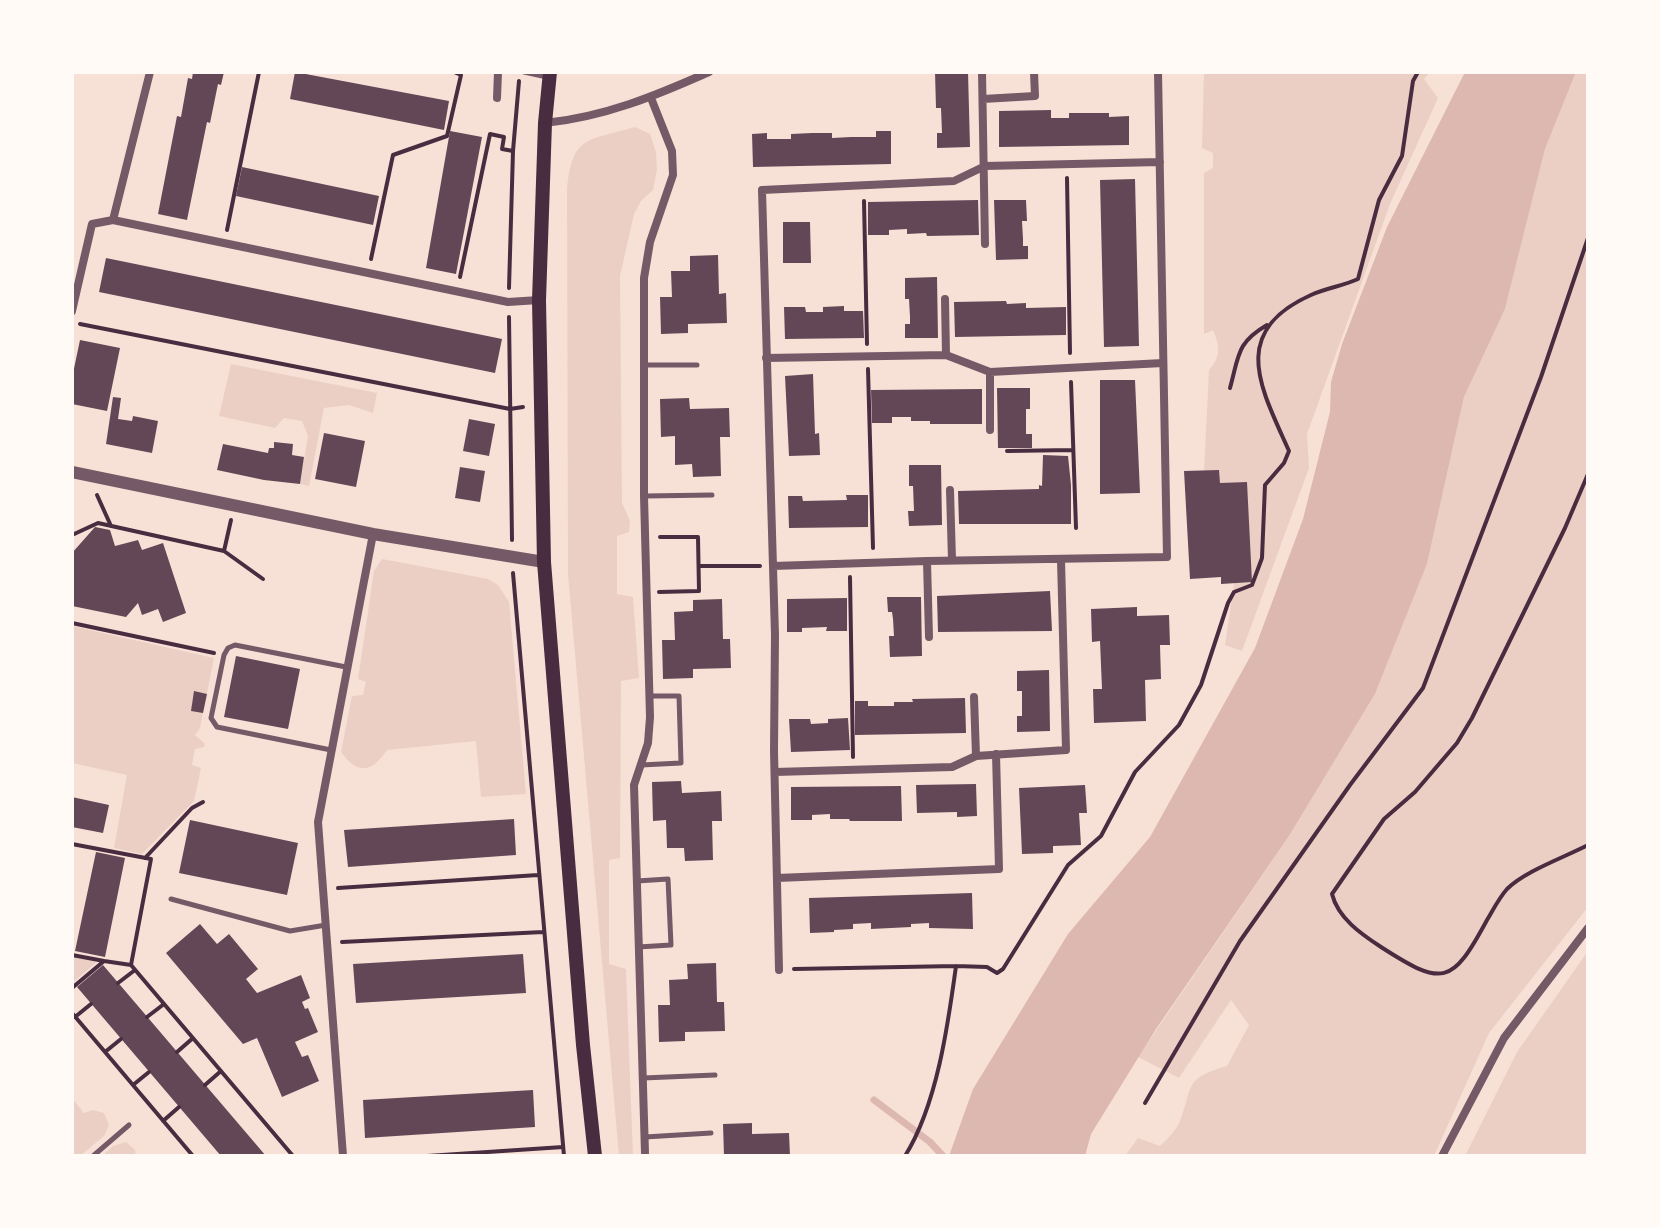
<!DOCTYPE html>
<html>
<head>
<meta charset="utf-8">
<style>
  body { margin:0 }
  #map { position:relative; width:1660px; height:1228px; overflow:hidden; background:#f7e1d7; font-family:"Open Sans",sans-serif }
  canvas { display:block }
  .frame { position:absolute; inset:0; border:74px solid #fffaf5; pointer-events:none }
</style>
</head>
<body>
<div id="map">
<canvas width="1660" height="1228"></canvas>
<div class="frame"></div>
</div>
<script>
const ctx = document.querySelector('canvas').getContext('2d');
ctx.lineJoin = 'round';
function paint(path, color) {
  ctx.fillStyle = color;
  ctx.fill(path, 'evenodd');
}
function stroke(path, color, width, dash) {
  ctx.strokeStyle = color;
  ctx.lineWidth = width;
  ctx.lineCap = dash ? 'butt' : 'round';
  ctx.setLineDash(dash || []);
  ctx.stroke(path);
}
paint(new Path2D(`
  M1204 72H1430L1424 79 1438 98 1390 204 1307 434 1309 468 1242 651 1225 645 1235 577 1203 492 1209 370C1221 356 1220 347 1213 330L1204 334V173L1213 168V153L1202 148Z
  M1576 72H1588V907L1489 1033 1434 1156H1125L1138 1138 1160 1146C1167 1139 1177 1130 1180 1121 1194 1085 1183 1079 1227 1066L1249 1025 1231 1000 1179 1078 1138 1057 1289 836 1375 694 1427 564 1464 397 1505 309 1545 149Z
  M635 127 650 134 656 152 657 170 653 190 641 201 634 214 620 276 622 503 630 521 629 532 617 536V594L633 597 639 678 621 681 620 858 609 860V964L626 969 633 1156H619L568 574 567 190C572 135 587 141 635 127Z
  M231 364 377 393 373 413 349 405 324 408 309 486 300 484 308 436 302 421 284 418 275 428 219 416Z
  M382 559 488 579 498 585 509 602 526 794 481 797 476 741 387 750C371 773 358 775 341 752L352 696 363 695 366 682 358 679 374 571Z
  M72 626 214 658 200 728 195 735 205 744 204 747 195 749 192 765 201 768 194 801 142 854 114 848 127 775 72 763Z
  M1588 951V1156H1465L1517 1052Z
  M72 957 97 962 72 983Z
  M72 1098 84 1113 93 1110 104 1113 109 1125 104 1136 80 1156H72Z
  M126 1142 135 1150 136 1156H102L113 1146Z`), '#ebcfc5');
paint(new Path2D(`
  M1465 72H1576L1545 149 1505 309 1464 397 1427 564 1375 694 1289 836 1156 1029 1091 1134 1085 1156H949L973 1089 1068 934 1150 837 1255 648 1303 519 1330 412 1331 382 1342 344 1387 227Z`), '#dcb8b0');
stroke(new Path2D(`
  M874 1100 930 1142 943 1156`), '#dcb8b0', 7);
paint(new Path2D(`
  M193 72H224L221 85 218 84 210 123 207 122 187 220 158 214 177 116 181 117 188 78 192 79Z
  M295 72 449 101 444 130 290 99Z
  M935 72H968L970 147 937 148V133H942L941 108H936Z
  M1051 110V118H1069V113H1109V117L1129 116V145L999 147V111Z
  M450 131 482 137 456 274 426 268Z
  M876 131H891V164L753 167 752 134 767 133V139H791V134L812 133H832V138L851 137H876Z
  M242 167 379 196 373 225 236 196Z
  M1135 179 1139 346 1104 347 1100 180Z
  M978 200 979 235 927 236 926 233 907 234V229L889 230V235H868V202Z
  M994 200H1026L1027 221H1022L1023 239V246H1028V259L996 260Z
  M783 222H810L811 263H783Z
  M718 255 719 294 726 293 727 323 688 324V333L661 334 660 297H672L671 271H690V256Z
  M106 258 502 339 495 373 99 292Z
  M937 277 938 338H905V324H910V317L909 299H905V278Z
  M1006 301 1007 304 1026 303V308L1066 307V335L955 337 954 302Z
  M844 306V311H863L864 338 785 339 784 307H805L806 312H823V307Z
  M80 340 120 348 107 411 72 404V378Z
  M813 374 815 434 819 433 820 455 789 456 785 376Z
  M1100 380H1135L1140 493 1100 494Z
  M997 388H1030V409H1026V434H1032V448H998Z
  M982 389V424H930V421H911V417H892V423H872L871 390Z
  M113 397 121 398 118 419 132 421 133 416 158 421 152 453 106 444Z
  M689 398 690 409 729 408 730 437H720L721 476 693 477 692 464 675 465V436L661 437 660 399Z
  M469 419 495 424 489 456 463 451Z
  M324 433 365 441 356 487 315 479Z
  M274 442 293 444 292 455 304 457 300 484 264 480 217 470 223 444 268 453 269 448H274Z
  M1043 455 1068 456 1071 485V524H959L958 491 1039 489V485L1042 486Z
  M909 465H941L942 525 909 526 908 511H914L913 486H909Z
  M460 467 485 471 480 502 455 498Z
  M1219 470 1220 483 1247 482 1252 582 1221 584V577L1190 579 1184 471Z
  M846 495H868V527L789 528 788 496H802L803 501 847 500Z
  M95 527 110 530 115 546 138 540 142 550 163 543 186 613 163 622 158 609 142 615 138 603 126 617 72 606V553Z
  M1050 591 1052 631 938 632 937 596Z
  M887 597H921L922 656 890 657 889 636H894L893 619 892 612H888Z
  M847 598V631H826L827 627 802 628V632H787V599Z
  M722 599 723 639H730L731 668 693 669V678L663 679 662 640H675L674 612 693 611V600Z
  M1137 607V616L1169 615 1170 645H1160L1161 679 1145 680 1146 721 1094 723 1093 689H1102L1100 641 1092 642 1091 609Z
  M236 656 300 669 288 729 224 717Z
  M1049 670 1050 731 1017 732V716H1022V691H1017V671Z
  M194 691 207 694 203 713 191 711Z
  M965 698 966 733 855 735V701H868V706H894V702H913L912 699Z
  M848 718 850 750 791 752 789 719H810L811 724 828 723V719Z
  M681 781 682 793 721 791 722 821H712L713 860 685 861 684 848H667L666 820 653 821 652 782Z
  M976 784 977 816 957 817V812L917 813 916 785Z
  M1085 785 1087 813H1079L1081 845 1053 846V853L1022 854 1019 788Z
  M901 786 902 821H850L849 819H830V814L812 815V820H791V787Z
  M72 797 109 805 103 833 72 827Z
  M514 819 516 855 348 867 344 830Z
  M190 820 298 843 287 895 179 873Z
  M96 852 125 858 105 957 75 951Z
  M972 893 973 929 929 928V923L911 924V927L871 929V923L853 924V929L834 930V932L810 933 809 898Z
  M200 924 217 944 229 934 258 969 246 979 257 993 301 975 310 998 302 1002 305 1009 308 1008 318 1032 295 1042 302 1057 308 1055 319 1081 282 1097 257 1038 243 1044 166 953Z
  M523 954 526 993 356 1003 353 964Z
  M716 963 717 1002H724L725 1031 685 1032V1041L659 1042 658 1005H670L669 980 688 979 687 964Z
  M103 965 266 1156H221L77 987Z
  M533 1090 535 1127 365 1138 363 1100Z
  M752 1123V1134L789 1133 790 1156H724L723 1124Z`), '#644757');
stroke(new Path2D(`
  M1067 178 1070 353
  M864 201 867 344
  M227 230 259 72
  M371 259 393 155 447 136 461 75 454 72
  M460 277 490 134 504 137 502 149 513 151
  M509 288 513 151 519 81
  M509 317 512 540
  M80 324 510 409 523 407
  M868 369 873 548
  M1071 382 1076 528
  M1230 388C1239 356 1236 343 1267 325
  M1007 451 1073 450
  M1588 474 1565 528 1472 718 1457 743 1415 792 1384 819 1332 894C1338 918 1361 934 1381 947 1443 987 1452 985 1487 920 1493 910 1499 898 1507 889 1525 871 1565 857 1588 845
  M97 495 111 526
  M72 535 98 523 224 551 263 579
  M224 551 231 520
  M699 566H760
  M513 573 564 1156
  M850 577 853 757
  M659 592 699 591 698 537H660
  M72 623 214 653
  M72 844 151 859 131 965 293 1156
  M145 858 192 808 203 802
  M338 888 538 875
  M342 942 543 932
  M72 955 104 961
  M794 969 956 966 987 967 997 973 1003 969 1068 865 1101 836 1135 772 1179 725 1201 685 1228 603 1234 592 1252 585 1262 558 1265 485 1284 463 1289 451C1261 388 1228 332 1311 295 1326 288 1343 286 1358 279L1379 200 1402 156 1413 81 1418 72
  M118 983 135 970
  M72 988 104 961 131 965
  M72 1013 193 1156
  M75 1017 91 1004
  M147 1017 164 1004
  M105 1052 121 1039
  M177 1052 193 1038
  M133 1085 149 1072
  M205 1085 221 1071
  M1145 1103 1240 941 1350 785 1423 688 1541 377 1588 238
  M163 1121 179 1107
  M427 1156 563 1147
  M905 1156C937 1105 948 1025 956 966`), '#4a2c40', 4);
stroke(new Path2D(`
  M524 72 547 77
  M644 365H697
  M645 496 712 495
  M331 750 217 727 211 718 224 655 228 648 235 645 346 667
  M641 765 681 763 679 696H650
  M637 881 668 879 671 945 638 947
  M171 899 290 931 326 925
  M643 1078 715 1075
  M645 1137 711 1133
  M93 1156 129 1125`), '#755966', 5);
stroke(new Path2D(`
  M982 72 985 244
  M497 98 498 72
  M983 99 1035 96 1034 72
  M545 123C604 117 655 96 709 72
  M113 220 150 72
  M945 299 946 355
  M72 311 92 224 113 220 508 302 539 300
  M766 358 946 355 990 372 1163 363
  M990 372V430
  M950 490 952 560
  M927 561 929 637
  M773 566 927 561 1167 557 1158 72
  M974 697 976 756
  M775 772 952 767 976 756 1066 750 1061 560
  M777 878 999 869 996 754
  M779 970 774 751 775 635 762 190 954 181 985 166 1160 162
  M645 1153 634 785 648 743 650 717 644 496V278L650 242 673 175 672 151 651 98
  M343 1156 318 822 373 534
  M1442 1156 1504 1038 1588 928`), '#755966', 8);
stroke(new Path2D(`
  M72 472 373 534 544 562`), '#755966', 12);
stroke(new Path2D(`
  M550 72 545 123 539 300 544 562 583 1045 595 1156`), '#4a2c40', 14);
</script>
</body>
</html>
